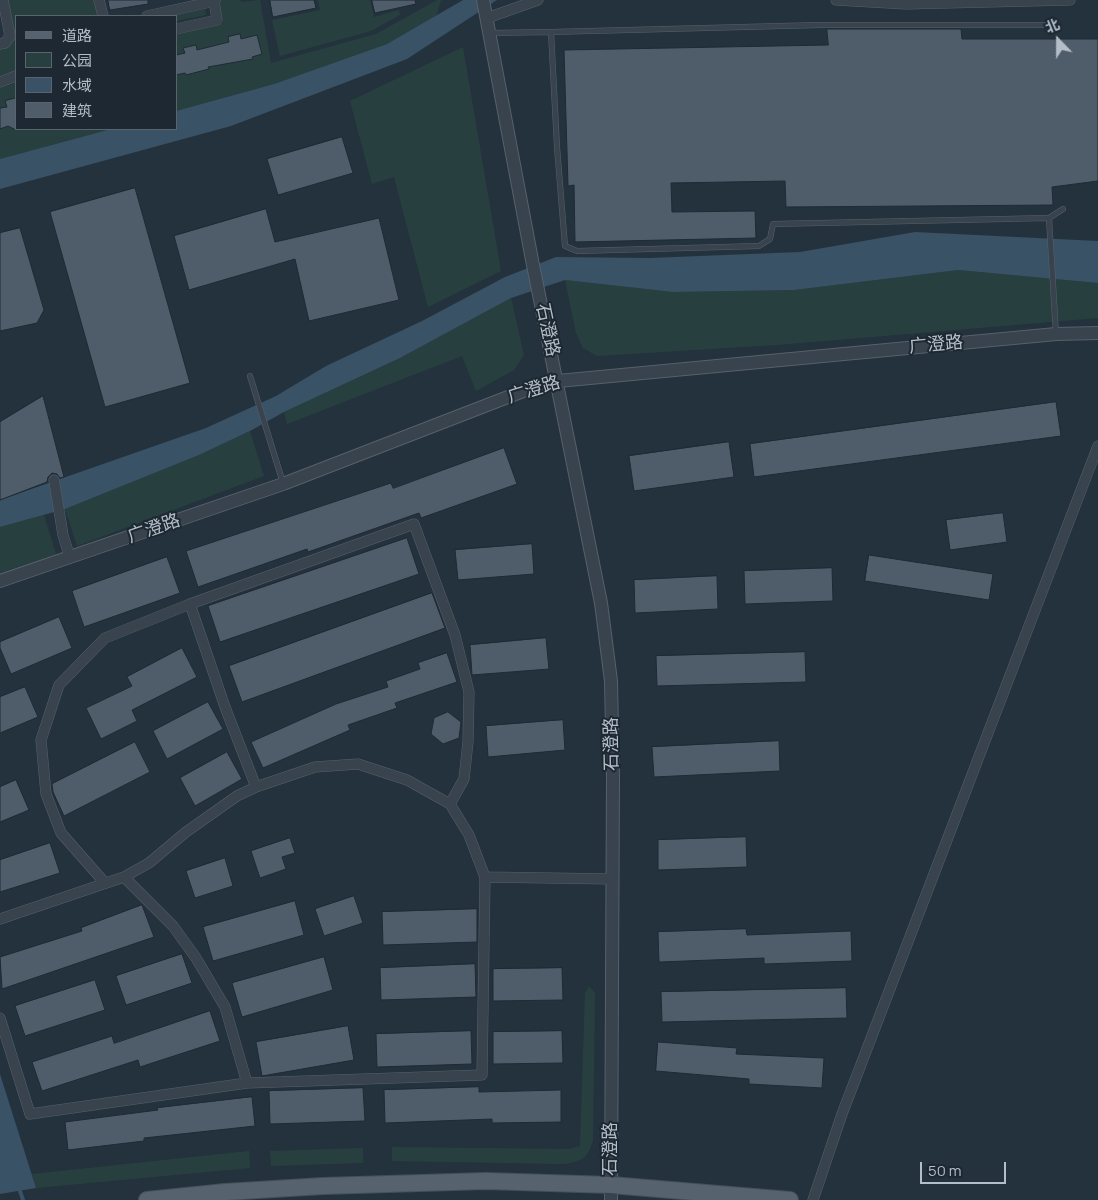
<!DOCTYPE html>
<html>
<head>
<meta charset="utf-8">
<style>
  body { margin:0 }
  #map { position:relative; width:1098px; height:1200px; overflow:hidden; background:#24323d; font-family:Manrope,"Noto Sans SC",sans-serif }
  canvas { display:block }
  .legend { position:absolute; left:15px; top:15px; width:162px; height:115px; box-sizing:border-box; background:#1d2832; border:1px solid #59646e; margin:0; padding:6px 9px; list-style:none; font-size:15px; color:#b3bec8 }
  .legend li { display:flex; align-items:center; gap:10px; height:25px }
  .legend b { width:25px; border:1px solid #59646e }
  .north { position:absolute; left:1033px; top:15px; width:50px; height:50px; -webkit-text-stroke:4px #1d2832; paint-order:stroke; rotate:338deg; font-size:14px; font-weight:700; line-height:20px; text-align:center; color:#b3bec8 }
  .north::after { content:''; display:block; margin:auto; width:18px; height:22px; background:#b3bec8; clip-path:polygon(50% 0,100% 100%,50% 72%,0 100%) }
  .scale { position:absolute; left:920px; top:1162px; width:86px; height:22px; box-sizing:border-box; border:2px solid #b3bec8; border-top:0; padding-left:6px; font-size:15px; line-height:18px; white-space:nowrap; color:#b3bec8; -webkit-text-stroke:4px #1d2832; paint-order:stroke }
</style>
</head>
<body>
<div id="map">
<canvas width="1098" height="1200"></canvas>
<ul class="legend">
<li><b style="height:6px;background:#56626d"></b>道路</li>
<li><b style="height:14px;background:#27403f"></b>公园</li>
<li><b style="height:14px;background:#395266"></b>水域</li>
<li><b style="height:14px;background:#4f5d6b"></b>建筑</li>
</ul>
<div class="north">北</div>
<div class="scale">50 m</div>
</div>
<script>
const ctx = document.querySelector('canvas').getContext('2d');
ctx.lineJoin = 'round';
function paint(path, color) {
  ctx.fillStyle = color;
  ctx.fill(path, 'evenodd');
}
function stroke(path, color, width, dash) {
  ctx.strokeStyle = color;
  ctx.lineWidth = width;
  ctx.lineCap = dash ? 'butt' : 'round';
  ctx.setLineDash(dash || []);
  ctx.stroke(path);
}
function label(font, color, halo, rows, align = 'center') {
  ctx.font = font + ' Manrope,"Noto Sans SC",sans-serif';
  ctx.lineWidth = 4;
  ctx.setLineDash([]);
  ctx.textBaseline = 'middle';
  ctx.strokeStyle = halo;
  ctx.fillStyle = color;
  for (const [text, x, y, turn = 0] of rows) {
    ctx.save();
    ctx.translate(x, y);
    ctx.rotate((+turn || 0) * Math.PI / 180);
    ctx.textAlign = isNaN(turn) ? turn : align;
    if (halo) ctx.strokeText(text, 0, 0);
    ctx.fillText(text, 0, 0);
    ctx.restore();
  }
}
paint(new Path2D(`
  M5 0H95L98 16H16V71L0 76V47L7 46Z
  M220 0H240L241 2 260 0 271 63 376 34 437 0H441L436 17 387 44 274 84 176 111V34L223 23Z
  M318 0H370L374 17 399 10 400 15 371 31 280 56 272 20 320 10Z
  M205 9 206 15 176 21V16H170Z
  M463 47 501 271 428 307 394 177 372 184 350 101Z
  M16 83V129H111L0 159V88Z
  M958 270 1098 283V318L776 345 597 356 583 348 576 333 565 280 673 292 794 290Z
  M511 298 524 355 514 370 476 391 462 356 287 424 284 412 400 358Z
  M250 431 264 476 77 546 65 509 199 455Z
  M44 515 56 554 0 573V527Z
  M589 986 595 993 593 1141C587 1159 582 1161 564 1164L392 1161V1147L569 1149 580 1146 585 993Z
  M363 1148V1163L271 1166 270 1151Z
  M249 1151 250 1168 36 1188 32 1174Z`), '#27403f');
paint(new Path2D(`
  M463 0H497L407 59 231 126 0 189V159L111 129H176V111L274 84 387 44Z
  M915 232 1098 241V283L958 270 794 290 673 292 565 280 511 298 400 358 284 412 250 431 199 455 65 509 0 527V500L206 428 276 396 326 366 422 321 505 277 556 257 650 258 800 252Z
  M0 1074 36 1188 0 1194Z`), '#395266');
stroke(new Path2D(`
  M19 1188 23 1200`), '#395266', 4);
const building = new Path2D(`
  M108 0H148V4L110 10Z
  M270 0H314L316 8 273 17Z
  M372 0H415L416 4 375 13Z
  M827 29H961L962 39H1098V181L1052 187 1053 205 786 207 785 181 671 183 672 212 755 211 756 238 575 242 574 185 568 186 564 50 828 45Z
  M240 34 241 39 257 35 262 54 252 57 253 59 208 67 209 69 186 75 185 73 176 75V55L185 53 183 48 196 45 197 50 229 42 228 37Z
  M16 98V130L8 126 0 129V108L7 107 5 101Z
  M342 137 353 173 278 195 267 159Z
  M135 188 190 383 105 407 50 212Z
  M266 209 275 242 379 218 399 300 309 321 295 259 189 290 174 236Z
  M20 228 44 310 37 323 0 331V233Z
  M43 396 64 477 60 478 57 474 52 473 48 477 47 482 0 500V422Z
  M1056 402 1061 436 754 477 750 444Z
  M729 442 734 477 634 491 629 456Z
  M504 448 517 484 421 518 419 513 308 552 307 549 198 587 186 551 391 483 393 488Z
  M1003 513 1007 542 950 550 946 520Z
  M407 538 419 574 220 642 208 606Z
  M532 544 534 574 458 580 455 550Z
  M869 555 993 574 989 600 865 581Z
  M167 557 180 593 84 627 72 591Z
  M832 568 833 601 745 604 744 571Z
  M717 576 718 609 635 613 634 580Z
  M432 593 445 628 242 702 229 666Z
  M59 617 72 648 11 674 0 648V642Z
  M546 638 549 669 472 675 470 645Z
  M182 648 197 677 132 710 137 721 101 739 86 708 132 686 127 677Z
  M805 652 806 682 657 686 656 656Z
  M447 653 457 682 395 703 397 708 348 725 350 730 263 768 251 742 336 704 388 687 386 681 420 669 418 663Z
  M25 687 38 717 0 733V697Z
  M208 702 223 729 167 759 153 731Z
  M448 712 461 722 459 738 443 744 431 734 434 718Z
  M563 720 565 750 488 757 486 726Z
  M779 741 780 771 654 777 652 747Z
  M135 742 150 772 64 816 53 792 52 784Z
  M227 752 242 779 195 806 180 778Z
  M16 780 29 810 0 822V787Z
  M746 837 747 867 658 870V840Z
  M290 838 295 853 282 857 286 869 260 878 251 851Z
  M50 843 60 873 0 892V860Z
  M225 858 233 886 195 898 186 871Z
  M354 896 363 923 324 936 315 909Z
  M295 901 304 935 213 961 203 927Z
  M142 905 154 937 2 989 0 957 82 931 81 928Z
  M477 909V942L383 945 382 912Z
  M746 929 747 935 851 931 852 961 764 964V958L659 962 658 932Z
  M182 954 192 983 126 1005 116 976Z
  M324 957 333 990 242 1017 232 983Z
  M475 964 476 997 381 1000 380 968Z
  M562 968 563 1000 493 1001V969Z
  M95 980 105 1010 25 1036 15 1006Z
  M846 988 847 1018 662 1022 661 992Z
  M210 1011 220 1041 140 1067 138 1060 42 1091 32 1062 112 1036 114 1043Z
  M348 1026 354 1060 262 1076 256 1042Z
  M471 1031 472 1064 377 1067 376 1034Z
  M562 1031 563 1063 493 1064V1032Z
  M658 1042 737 1048 736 1054 824 1058 822 1088 749 1084V1079L656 1071Z
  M479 1087V1092L561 1090V1122L492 1123V1119L385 1123 384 1090Z
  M363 1088 365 1121 270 1124 269 1091Z
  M252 1097 255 1126 144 1138V1141L68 1150 65 1122 158 1110 157 1108Z`);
paint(building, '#4f5d6b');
stroke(building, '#1f2a34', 1);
const service = new Path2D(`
  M551 32 820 25H1046
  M490 33 551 32 557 147 565 246 577 251 759 246 770 239 773 224 1049 218 1063 209
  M1049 218 1056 334
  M250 376 283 483`);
const minor = new Path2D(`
  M99 0 103 16
  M836 0 906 4 1070 0
  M147 16 215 1
  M487 18 538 0
  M176 29 217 20 214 0
  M0 44 5 43 10 36 3 0
  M0 82 16 76
  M54 480 63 535 70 558
  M190 604 414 524 455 635 469 692 468 742 464 779 450 804
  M105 883 61 833 46 794 41 740 59 685 105 638 190 604 225 707 256 787
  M0 919 124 877 149 863 186 832 237 796 256 787 315 767 358 764 407 780 450 804 469 835 485 877 612 879
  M0 1018 30 1114 247 1083 225 1007 196 958 173 926 124 877
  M247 1083 482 1075 485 877
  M813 1200 842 1114 1098 446`);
const tertiary = new Path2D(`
  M483 0 532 260 601 603 611 681 613 776 611 1200
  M0 581 283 484 526 390 558 381 1056 334 1098 333`);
const primary = new Path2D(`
  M147 1200 225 1192 323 1186 486 1181 611 1185 790 1200`);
stroke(service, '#56616b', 6);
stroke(minor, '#56616b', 11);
stroke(tertiary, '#56616b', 14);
stroke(primary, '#444f59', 18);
stroke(service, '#38434d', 5);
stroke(minor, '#38434d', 10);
stroke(tertiary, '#38434d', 12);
stroke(primary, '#56626d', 16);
label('18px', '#b3bec8', '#1d2832', [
  ["石澄路",547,330,78],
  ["广澄路",936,345,-5],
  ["广澄路",534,390,-17],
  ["广澄路",154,529,-19],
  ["石澄路",612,744,-91],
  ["石澄路",611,1149,-90]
]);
</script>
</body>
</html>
